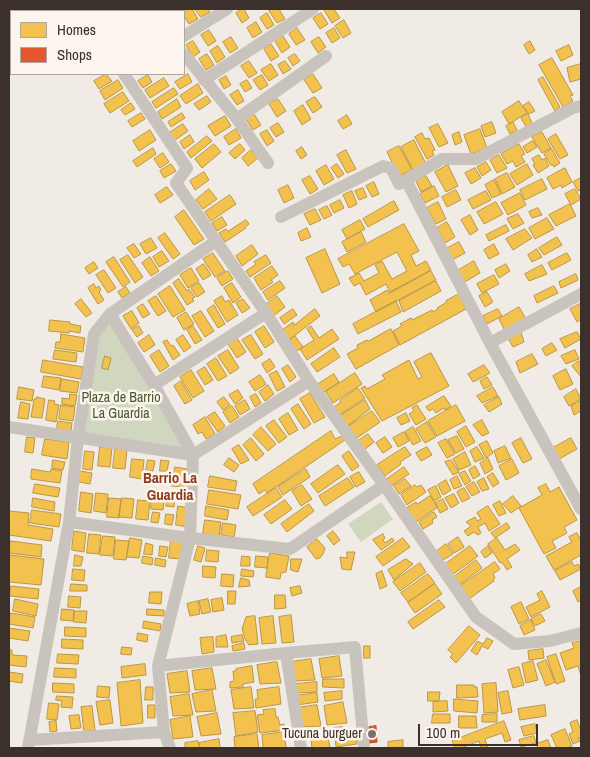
<!DOCTYPE html>
<html>
<head>
<meta charset="utf-8">
<style>
  body { margin:0 }
  #map { position:relative; width:590px; height:757px; overflow:hidden; background:#f0ebe5; font-family:"Archivo Narrow",sans-serif }
  canvas { display:block }
  .frame { position:absolute; inset:0; border:10px solid #3b302b; pointer-events:none }
  .legend { position:absolute; left:10px; top:10px; width:175px; height:65px; box-sizing:border-box; background:#fbf5ee; border:1px solid #aea6a0; margin:0; padding:6px 9px; list-style:none; font-size:15px; color:#3b302b }
  .legend li { display:flex; align-items:center; gap:10px; height:25px }
  .legend b { width:25px; border:1px solid #aea6a0 }
  .scale { position:absolute; left:418px; top:724px; width:120px; height:22px; box-sizing:border-box; border:2px solid #3b302b; border-top:0; padding-left:6px; font-size:15px; line-height:18px; white-space:nowrap; color:#3b302b; -webkit-text-stroke:4px #fbf5ee; paint-order:stroke }
</style>
</head>
<body>
<div id="map">
<canvas width="590" height="757"></canvas>
<div class="frame"></div>
<ul class="legend">
<li><b style="height:14px;background:#f2c14e"></b>Homes</li>
<li><b style="height:14px;background:#e4572e"></b>Shops</li>
</ul>
<div class="scale">100 m</div>
</div>
<script>
const ctx = document.querySelector('canvas').getContext('2d');
ctx.lineJoin = 'round';
function paint(path, color) {
  ctx.fillStyle = color;
  ctx.fill(path, 'evenodd');
}
function stroke(path, color, width, dash) {
  ctx.strokeStyle = color;
  ctx.lineWidth = width;
  ctx.lineCap = dash ? 'butt' : 'round';
  ctx.setLineDash(dash || []);
  ctx.stroke(path);
}
function label(font, color, halo, rows, align = 'center') {
  ctx.font = font + ' "Archivo Narrow",sans-serif';
  ctx.lineWidth = 5;
  ctx.setLineDash([]);
  ctx.textBaseline = 'middle';
  ctx.strokeStyle = halo;
  ctx.fillStyle = color;
  for (const [text, x, y, turn = 0] of rows) {
    ctx.save();
    ctx.translate(x, y);
    ctx.rotate((+turn || 0) * Math.PI / 180);
    ctx.textAlign = isNaN(turn) ? turn : align;
    if (halo) ctx.strokeText(text, 0, 0);
    ctx.fillText(text, 0, 0);
    ctx.restore();
  }
}
paint(new Path2D(`
  M110 314 193 455 78 438 94 334Z
  M381 502 393 519 361 542 348 524Z`), '#d1d6bf');
const homes = new Path2D(`
  M184 9H192L198 19 189 24 184 16V11H181Z
  M195 9H208L210 12 201 17Z
  M242 9H244L249 18 242 23 236 13Z
  M273 9H279L285 19 277 23 269 11Z
  M327 9H334L340 18 332 23 324 10Z
  M267 13 274 25 267 29 260 18Z
  M321 13 328 24 320 29 313 18Z
  M344 20 351 33 343 38 335 26Z
  M256 22 262 32 253 38 247 28Z
  M297 28 305 40 296 45 289 34Z
  M334 28 340 38 332 43 326 33Z
  M209 30 216 41 208 46 201 35Z
  M283 36 290 47 282 53 275 41Z
  M231 37 238 48 230 53 223 42Z
  M319 37 326 47 318 53 311 42Z
  M193 41 200 52 193 57 186 45Z
  M530 41 535 50 529 54 524 45Z
  M271 44 279 56 271 61 264 49Z
  M569 45 573 55 561 61 556 51Z
  M218 46 225 57 217 63 210 51Z
  M207 54 214 65 206 70 199 59Z
  M295 54 300 61 293 66 288 58Z
  M552 58 573 95 570 96 573 101 563 107 539 65Z
  M249 61 257 73 249 78 241 66Z
  M285 61 291 69 283 74 278 65Z
  M271 64 278 75 269 81 261 70Z
  M581 64V79L570 82 567 68Z
  M106 74 112 81 99 89 94 81Z
  M188 74 192 82 180 89 175 82Z
  M313 74 322 88 313 93 304 80Z
  M148 75 152 82 143 88 138 81Z
  M262 75 268 85 260 90 253 80Z
  M226 76 231 85 224 89 219 80Z
  M543 77 560 107 555 111 538 80Z
  M164 78 169 86 150 98 145 90Z
  M118 80 123 88 105 100 100 91Z
  M247 80 252 88 245 92 240 84Z
  M198 84 203 93 186 104 180 96Z
  M174 88 178 94 156 108 152 102Z
  M238 90 244 101 237 105 230 95Z
  M123 92 129 101 110 113 104 104Z
  M207 96 211 102 199 110 194 104Z
  M315 97 322 107 313 113 306 102Z
  M177 99 181 107 162 119 158 112Z
  M278 99 286 111 277 117 269 104Z
  M519 101 527 113 509 124 502 112Z
  M529 102 535 111 529 114 523 106Z
  M131 103 135 109 125 115 121 110Z
  M303 105 311 119 302 125 294 111Z
  M141 113 145 119 132 127 128 121Z
  M182 113 185 118 171 127 168 122Z
  M254 114 261 125 253 130 246 119Z
  M528 114 532 123 526 127 521 118Z
  M347 115 352 124 343 129 338 121Z
  M225 116 231 126 215 136 208 126Z
  M492 122 496 133 485 137 481 126Z
  M513 122 517 130 510 134 506 126Z
  M278 123 284 132 276 137 270 128Z
  M183 124 188 131 174 141 169 133Z
  M438 124 448 143 439 147 429 128Z
  M236 129 241 138 229 145 224 137Z
  M480 129 487 148 471 154 464 135Z
  M150 130 156 140 139 151 133 141Z
  M267 130 274 141 267 146 260 134Z
  M459 132 462 142 455 145 452 135Z
  M542 132 551 148 542 153 532 137Z
  M422 133 425 139 429 138 435 150 432 151 434 155 427 159 415 137Z
  M556 134 568 155 560 159 548 139Z
  M190 135 194 142 184 149 180 142Z
  M207 136 212 141 191 158 187 152Z
  M414 140 426 164 413 170 401 147Z
  M533 141 537 147 527 153 523 147Z
  M214 144 221 152 202 168 195 159Z
  M240 144 245 150 235 159 229 153Z
  M519 144 525 154 521 156 525 162 516 167 513 161 507 164 501 154Z
  M399 146 412 170 399 176 387 152Z
  M302 147 307 155 301 159 296 151Z
  M153 148 156 154 137 167 133 161Z
  M552 149 560 163 554 167 553 165H551L544 154Z
  M251 150 258 158 248 166 242 158Z
  M346 150 356 169 347 173 337 155Z
  M163 153 169 162 160 168 154 159Z
  M499 155 507 168 497 173 490 160Z
  M539 155 542 160 545 158 549 166 538 173 533 165 535 164 532 159Z
  M486 162 491 170 482 176 477 167Z
  M171 164 176 171 164 178 160 171Z
  M337 164 344 174 338 178 331 168Z
  M527 164 533 175 517 185 510 174Z
  M326 165 334 179 324 185 316 171Z
  M448 165 458 186 446 192 435 172Z
  M475 168 481 178 471 184 465 173Z
  M565 168 572 182 562 188 561 185 553 189 547 178Z
  M204 172 209 180 195 190 190 181Z
  M507 173 515 187 502 194 495 179Z
  M310 176 318 189 310 194 302 180Z
  M426 176 432 186 421 192 416 181Z
  M581 178V190L578 191 573 182Z
  M542 179 547 189 525 200 520 190Z
  M494 180 501 194 492 198 485 185Z
  M374 182 379 194 372 197 366 186Z
  M288 185 294 198 284 203 278 190Z
  M434 186 439 196 425 203 420 194Z
  M167 187 173 195 160 203 155 195Z
  M363 188 367 197 359 200 355 191Z
  M209 189 217 199 203 209 196 200Z
  M575 189 581 199 571 205 565 194Z
  M456 190 461 200 447 207 442 197Z
  M352 191 357 204 349 208 343 195Z
  M486 191 491 200 473 209 468 200Z
  M520 193 526 205 508 215 501 203Z
  M230 195 236 204 211 221 205 212Z
  M340 200 344 208 334 213 330 205Z
  M394 201 399 210 368 227 363 219Z
  M438 202 446 219 436 224 427 208Z
  M496 202 503 214 484 224 477 212Z
  M570 204 576 216 556 226 549 215Z
  M327 206 332 215 324 219 319 210Z
  M538 208 542 215 532 218 529 212Z
  M315 209 321 220 310 225 304 214Z
  M184 210 204 239 194 245 175 217Z
  M518 214 524 223 513 229 507 219Z
  M470 215 478 230 470 235 461 220Z
  M222 217 227 225 217 231 212 223Z
  M547 218 554 229 535 239 529 228Z
  M246 220 249 224 245 227 246 228 225 242 219 233 226 229 228 231Z
  M360 220 365 229 347 239 342 230Z
  M447 222 455 237 445 243 437 228Z
  M404 224 419 251 411 255 416 266 426 261 431 270 390 292 386 284 366 295 360 283 354 286 349 278 359 273 364 281 379 273 375 265 382 261 392 279 407 271 397 252 355 274 349 264 343 267 338 259Z
  M506 225 509 231 489 241 486 235Z
  M307 228 311 237 301 241 298 233Z
  M525 229 532 238 513 250 506 239Z
  M361 232 366 242 347 252 342 242Z
  M165 233 180 254 173 259 158 238Z
  M557 237 562 245 544 255 539 248Z
  M151 238 157 248 146 254 140 244Z
  M459 242 465 253 452 260 446 249Z
  M134 244 141 254 134 258 127 248Z
  M494 244 499 254 489 259 484 250Z
  M252 245 258 254 242 266 236 256Z
  M325 249 340 284 322 293 306 258Z
  M537 249 542 257 532 262 528 255Z
  M162 251 169 261 159 267 153 257Z
  M213 253 225 271 215 277 203 259Z
  M567 253 571 260 552 270 548 263Z
  M128 255 143 277 135 283 120 260Z
  M266 255 271 263 250 277 246 271 256 264 254 262Z
  M114 257 130 282 123 287 106 262Z
  M150 257 159 271 151 276 142 263Z
  M474 261 480 273 463 283 457 271Z
  M94 262 98 268 89 274 85 268Z
  M204 264 211 275 203 280 196 269Z
  M506 264 510 271 499 278 495 270Z
  M542 265 547 274 529 281 525 274Z
  M272 266 278 275 271 280 273 282 261 290 254 278Z
  M191 268 199 281 188 288 180 275Z
  M104 270 116 288 108 293 96 275Z
  M228 271 233 279 222 286 217 278Z
  M431 271 436 280 376 312 370 300 387 290 389 293Z
  M576 274 578 280 561 288 559 282Z
  M494 275 499 284 482 293 477 284Z
  M179 279 187 291 189 289 195 297 192 299 194 301 187 305 173 283Z
  M280 281 285 288 268 300 263 292Z
  M436 281 441 291 403 312 399 301Z
  M199 283 205 292 197 297 191 288Z
  M232 283 241 297 233 303 224 288Z
  M94 284 96 288 99 286 101 290 99 292 104 300 98 304 88 288Z
  M170 286 185 310 173 317 158 294Z
  M554 286 558 293 537 303 534 296Z
  M126 287 130 293 122 298 118 292Z
  M487 292 493 302 485 307 479 296Z
  M459 294 466 309 400 345 393 331 402 326 400 324 411 318 412 320 432 310 433 312 438 309 437 308 447 302 446 301Z
  M156 296 166 311 158 316 148 301Z
  M222 296 225 302 229 300 238 315 227 322 214 301Z
  M277 296 285 307 272 317 264 306Z
  M81 299 92 313 86 317 75 304Z
  M243 299 250 308 242 313 236 303Z
  M396 301 401 312 358 334 353 324Z
  M143 304 150 314 143 318 137 308Z
  M580 304 581 307V319L577 322 570 309Z
  M214 305 225 324 218 328 207 310Z
  M519 307 526 319 505 331 499 319Z
  M293 309 297 315 284 324 280 318Z
  M315 309 320 316 289 340 282 330 293 322 294 325Z
  M498 309 502 316 487 324 483 316Z
  M132 311 139 323 131 329 123 316Z
  M201 311 214 331 205 337 192 316Z
  M186 312 194 324 184 330 177 318Z
  M50 320 70 322V324L81 326 80 333 69 331V333L49 331Z
  M139 326 143 333 137 337 132 330Z
  M193 326 202 340 195 344 187 330Z
  M264 326 274 342 265 348 255 332Z
  M311 326 319 338 332 329 339 339 307 360 300 349 314 340 307 329Z
  M391 329 399 345 356 369 347 354 358 348 357 345 367 340 368 341Z
  M521 332 524 342 513 347 509 340Z
  M577 332 581 339 565 348 560 339Z
  M61 334 85 338 83 352 55 348 56 342H60Z
  M149 335 155 345 144 352 138 343Z
  M183 335 191 347 184 352 176 340Z
  M251 335 263 354 255 359 242 340Z
  M295 336 303 347 295 352 288 341Z
  M237 338 246 352 237 358 228 344Z
  M167 340 171 346 173 345 180 355 173 360 163 342Z
  M552 343 557 350 546 356 542 349Z
  M334 348 340 357 317 372 311 364Z
  M55 350 77 353 76 362 53 359Z
  M159 350 169 366 160 372 150 356Z
  M228 350 239 368 230 374 218 356Z
  M575 350 579 359 566 364 561 356Z
  M431 353 449 386 382 421 361 388 365 386 367 389 385 379 382 375 409 360 418 379 422 377 414 362Z
  M532 354 538 364 520 373 516 362Z
  M105 356 111 358 108 370 102 368Z
  M216 358 227 376 218 381 207 364Z
  M270 359 275 367 267 373 262 364Z
  M43 360 83 367 81 379 41 372Z
  M579 361 581 364V377L572 366Z
  M288 365 296 377 290 382 282 369Z
  M484 365 490 373 473 382 468 374Z
  M205 367 213 380 205 385 197 372Z
  M566 369 573 384 560 390 553 376Z
  M191 370 204 391 193 398 180 377Z
  M277 371 285 387 277 391 269 375Z
  M355 373 362 384 333 403 326 392Z
  M334 374 339 382 321 394 315 386Z
  M260 375 266 384 255 391 249 382Z
  M44 376 61 378 59 390 42 387Z
  M487 377 492 385 484 389 480 381Z
  M62 379 79 382 77 393 60 391Z
  M181 381 192 400 185 404 174 386Z
  M268 385 274 394 265 401 259 392Z
  M19 387 34 390 32 401 17 399Z
  M493 387 498 396 482 403 477 396Z
  M358 388 365 398 338 416 333 408 341 402 340 401Z
  M576 389 581 399 569 406 564 397Z
  M238 390 243 398 235 404 229 395Z
  M310 393 325 417 314 423 300 399Z
  M70 394 77 395 75 406 62 404V398L69 399Z
  M256 394 261 403 255 407 250 397Z
  M444 396 451 406 445 410 444 408 436 413 433 409 429 411 426 407Z
  M37 397 45 399 42 418 31 417 34 399H36Z
  M224 397 230 405 223 410 217 402Z
  M499 397 502 404 489 412 484 405Z
  M49 400 55 401 54 404 59 405 56 422 46 420Z
  M245 400 250 409 240 415 235 406Z
  M365 400 370 409 346 427 339 417Z
  M581 401V411L574 415 571 406Z
  M21 402 30 404 28 419 18 418Z
  M298 404 311 424 304 429 291 409Z
  M61 405 75 407 73 421 59 419Z
  M417 405 426 419 416 425 409 414 414 411 412 408Z
  M456 405 465 421 437 436 428 421Z
  M232 406 239 417 230 423 223 412Z
  M372 411 380 422 354 440 346 428Z
  M215 412 225 426 218 432 207 417Z
  M288 413 298 430 289 435 279 419Z
  M406 413 410 421 401 425 397 418Z
  M205 417 215 434 206 439 202 432 198 434 193 425Z
  M274 420 287 437 279 443 266 426Z
  M482 420 489 433 482 436 473 425Z
  M58 421 72 423 71 431 57 429Z
  M427 422 436 437 425 443 416 429Z
  M466 426 475 442 466 447 457 432Z
  M261 427 276 444 268 451 253 435Z
  M413 427 421 441 413 445 405 432Z
  M331 431 335 439 342 436 345 440 267 493 265 490 259 494 253 484Z
  M404 432 409 441 398 447 393 438Z
  M368 434 374 442 364 450 357 442Z
  M457 436 464 449 456 453 448 440Z
  M27 437 35 438 33 453 25 452Z
  M385 437 392 447 383 453 376 443Z
  M251 438 264 454 256 461 243 445Z
  M521 438 532 459 523 463 512 443Z
  M571 438 577 449 559 459 553 448Z
  M45 439 69 442 67 459 42 455Z
  M446 439 455 454 447 458 438 443Z
  M487 441 493 453 486 458 479 445Z
  M239 445 249 460 241 464 232 449Z
  M505 446 511 458 498 463 494 451Z
  M100 447 112 448 110 467 98 466Z
  M405 447 411 455 400 462 401 464 385 476 377 465Z
  M427 447 432 455 421 461 416 453Z
  M477 447 484 458 475 462 470 451Z
  M115 449 127 450 125 469 113 468Z
  M85 451 94 452 92 470 83 469Z
  M349 451 359 466 352 471 342 456Z
  M465 452 471 465 459 470 453 459Z
  M229 458 239 465 234 472 224 465Z
  M488 458 493 469 485 474 480 463Z
  M132 459 144 460 142 479 130 477Z
  M512 459 519 473 506 480 499 466Z
  M53 460 65 462 63 470 52 468Z
  M148 460 155 461 153 471 146 470Z
  M161 460 169 461 167 471H160Z
  M451 460 459 472 453 475 445 462Z
  M338 465 345 474 318 493 311 484Z
  M475 466 480 475 473 479 469 470Z
  M175 467 187 469 184 487 172 486Z
  M404 467 409 474 391 486 387 479Z
  M32 469 50 472 51 469 62 471 60 483 31 479Z
  M306 469 310 477 283 495 278 487Z
  M80 471 92 473 90 484 79 482Z
  M465 471 471 481 465 485 459 474Z
  M359 472 365 482 356 487 350 477Z
  M146 473 153 475 151 484H144Z
  M493 473 499 483 493 487 487 477Z
  M160 474 167 475 166 484H158Z
  M210 476 237 481 235 491 208 487Z
  M457 476 462 486 454 489 450 480Z
  M348 478 354 487 325 506 319 496Z
  M484 478 489 489 482 491 477 482Z
  M405 479 411 486 399 494 394 486Z
  M446 480 451 490 443 495 438 485Z
  M474 482 480 492 472 496 466 487Z
  M35 484 60 488 58 497 33 493Z
  M546 484 550 492 559 487 577 520 564 527 567 533 552 541 556 548 544 554 519 508 542 495 538 488Z
  M302 485 312 499 301 506 292 491Z
  M415 485 417 487 421 485 426 492 407 505 401 495Z
  M436 486 441 497 434 501 428 490Z
  M276 488 282 497 253 516 247 507Z
  M464 488 470 498 462 502 457 492Z
  M153 490 165 491 163 510 151 509Z
  M209 490 241 495 238 509 207 504Z
  M81 492 93 494 91 513 79 511Z
  M96 493 108 494 106 513 94 511Z
  M454 494 459 503 451 508 445 498Z
  M168 496 175 497 174 507 166 506Z
  M430 496 438 507 414 523 405 509 416 502 417 504Z
  M513 496 521 506 511 513 503 504Z
  M33 498 55 502 54 511 32 507Z
  M109 498 121 499 119 518 107 517Z
  M122 498 134 499 132 518 119 517Z
  M443 499 448 509 440 513 435 503Z
  M138 500 150 501 148 520 136 519Z
  M285 500 292 509 271 524 264 515Z
  M500 501 506 513 499 516 493 505Z
  M309 504 314 511 287 532 281 524Z
  M178 506 190 508 188 527 176 525Z
  M206 506 229 510 227 520 205 516Z
  M488 506 500 524 489 531 485 523 478 527 481 533 478 535 474 532 468 536 464 531 471 526 466 522 475 517 477 521 481 519 477 513Z
  M32 510 61 514 59 527 30 523Z
  M9 511 29 513 28 525 53 529 51 541 9 535Z
  M153 512 160 513 158 523 151 522Z
  M434 512 437 517 432 520 433 523 423 529 419 522Z
  M166 514 174 515 172 525 165 524Z
  M205 520 221 522 219 536 203 534Z
  M223 523 236 525 234 537 221 535Z
  M507 523 510 528 495 538 491 533Z
  M74 531 86 533 84 552 72 550Z
  M333 531 340 540 334 545 327 536Z
  M577 533 581 541V555L554 570 546 556 572 542 569 537Z
  M89 534 101 535 99 554 87 553Z
  M383 534 385 538 383 540 385 543 392 538 394 541 381 550 373 540Z
  M103 536 115 537 113 556 100 555Z
  M458 537 464 547 454 553 448 544Z
  M130 538 142 540 139 558 127 557Z
  M403 538 410 547 383 566 376 557Z
  M497 538 505 550 515 544 520 550 507 559 512 567 507 570 502 562 500 563 488 544Z
  M171 539 183 540 181 559 169 558Z
  M317 539 325 548 323 554 320 558 316 559 307 547Z
  M116 540 129 541 126 560 114 559Z
  M11 541 42 545 41 557 9 553Z
  M146 543 153 545 152 555 144 554Z
  M446 544 453 554 443 560 437 551Z
  M160 546 168 547 166 557 159 556Z
  M198 546 205 548 201 562 194 560Z
  M470 546 478 556 452 575 444 565Z
  M488 546 492 553 485 558 481 552Z
  M207 550 219 551 218 562 206 561Z
  M347 552H355L351 570 342 569 340 557 347 558Z
  M270 553 289 556 286 572 281 573 280 579 266 577Z
  M10 555 44 559 41 585 9 582Z
  M75 555 83 557 81 566H74Z
  M143 556 153 558 152 565 142 563Z
  M242 556 250 557V566H241Z
  M256 556 268 557 267 568 255 567Z
  M156 558 166 560 165 567 155 565Z
  M291 559H302L298 572 291 570Z
  M406 559 413 564 394 580 388 570Z
  M476 560 482 568 459 585 454 577Z
  M495 562 500 569 493 574 495 578 493 579 494 581 469 599 460 586Z
  M572 562 574 566 578 564 581 569 560 580 555 571Z
  M420 563 426 572 400 591 393 582Z
  M203 566 216 567 215 578 203 577Z
  M73 569 85 570 84 581 72 580Z
  M242 569 254 571 253 577 241 576Z
  M382 571 387 586 380 589 376 574Z
  M222 574 234 575 233 587 221 586Z
  M428 574 435 583 408 602 401 593Z
  M241 578 249 580 250 586 239 587Z
  M71 584 87 585V591H70Z
  M435 584 442 594 415 613 408 603Z
  M11 586 39 589 38 599 10 596Z
  M300 586 302 593 292 596 290 588Z
  M581 587V600L578 602 573 591Z
  M228 591H236L235 604H228Z
  M542 591 550 607 531 617 526 607 540 600 537 594Z
  M150 592H162L161 604 149 603Z
  M275 595H285L286 608 275 609Z
  M69 596 81 597 80 608 68 607Z
  M222 598 224 610 213 612 211 600Z
  M15 599 38 604 36 616 13 611Z
  M208 599 211 612 202 614 199 601Z
  M439 600 445 607 413 629 408 622Z
  M198 601 200 614 190 616 187 604Z
  M521 602 529 619 519 624 511 607Z
  M62 609 74 610 73 621 61 620Z
  M147 609 164 610V616L147 615Z
  M75 611H87L86 623 74 622Z
  M11 613 35 617 33 628 9 624Z
  M541 614 545 621 535 626 531 619Z
  M291 615 294 642 282 643 279 617Z
  M255 616 258 644 249 645 245 639 242 629 246 617Z
  M273 616 276 643 262 644 259 618Z
  M531 620 535 630 524 635 520 626Z
  M144 621 161 624 160 631 143 628Z
  M469 626 480 635 456 663 450 657 453 654 448 650Z
  M65 627 86 628V637L65 636Z
  M9 628 30 631 28 641 9 638Z
  M138 633 148 635 147 642 137 640Z
  M226 635 228 647H216V637Z
  M242 635 244 641 232 643 231 637Z
  M213 637 214 652 202 654 200 638Z
  M487 638 493 641 488 649 482 646 477 655 471 651 477 641 483 644Z
  M62 639 83 640V649L62 648Z
  M581 641V676L578 666 566 670 560 653 574 648 572 643Z
  M244 643 245 649 233 651 232 646Z
  M364 646H370V658H364Z
  M122 647 132 648 131 655 121 654Z
  M543 649 544 658 529 660 528 651Z
  M9 650H12V655L27 656 26 667 9 665Z
  M58 654 79 655 78 664 57 663Z
  M556 654 565 681 556 684 547 657Z
  M339 656 342 676 322 678 319 659Z
  M311 659 315 680 294 681 291 662Z
  M546 660 555 682 546 686 537 664Z
  M533 661 538 680 526 683 522 664Z
  M277 662 281 683 260 684 257 665Z
  M145 664 146 675 122 678 121 667Z
  M252 666 254 682 243 684V687L230 688V682L234 681 233 671H236V669Z
  M519 667 524 685 513 688 508 670Z
  M55 668 76 669V678L54 677Z
  M212 668 216 689 195 690 192 671Z
  M187 671 190 692 170 693 167 674Z
  M9 672 23 674 22 683 9 681Z
  M323 679H344V688L323 687Z
  M140 680 143 723 121 726 117 683Z
  M317 682V692L297 693 296 684Z
  M53 683 74 684V693L53 692Z
  M496 683 498 712 484 713 482 684Z
  M457 685H474V687H477L478 697 457 698Z
  M98 686 110 687 109 698 97 697Z
  M146 687H153V700H145Z
  M251 687 254 708 234 709 231 690Z
  M279 687 281 704 256 708 255 699H258L257 690Z
  M212 690 216 711 196 712 192 694Z
  M342 691V699L325 701 324 693Z
  M508 691 512 712 502 714 498 693Z
  M428 692H440L439 701H428Z
  M317 693 318 702 297 705 296 696Z
  M189 694 193 715 173 716 170 697Z
  M57 696 73 697 72 708 61 707 62 701 56 700Z
  M454 699 478 701 477 713 454 711Z
  M110 700 113 723 100 725 96 702Z
  M447 701 448 711 433 712V702Z
  M343 702 347 723 327 725 324 706Z
  M49 703 59 704 57 720 47 719Z
  M148 705H155V718H148Z
  M317 705 321 726 300 727 297 708Z
  M545 705 546 716 520 720 518 709Z
  M92 706 95 730 84 732 81 707Z
  M275 709 276 717H278L280 725 284 724 285 730 260 733 257 715 264 714 263 710Z
  M255 711 258 732 236 736 233 713Z
  M217 713 221 734 201 736 197 717Z
  M433 714H450V723H432Z
  M497 714V722H482V715Z
  M79 715 81 728 71 729 69 716Z
  M190 716 193 737 173 739 170 720Z
  M459 716H476L477 728H459Z
  M577 720 581 731V737L578 738 580 741 573 744 569 734 573 732 570 723Z
  M56 721 57 731 50 732 49 722Z
  M504 721 511 740 505 742 502 733 485 739 488 748H481L479 741 461 748H455L452 741Z
  M535 724 537 733 524 736 521 727Z
  M343 727 344 735 356 733 357 744 336 747 334 728Z
  M565 729 572 746 566 748H557L551 735Z
  M284 732 286 748H263L262 735Z
  M257 734 259 748H235L234 737Z
  M534 736 536 743 521 747 519 740Z
  M328 737 330 748H312L311 739Z
  M219 739 220 748H200L199 743Z
  M403 740V747L388 748V742Z
  M548 740 551 748H538L536 744Z
  M198 741 200 748H185V743Z`);
paint(homes, '#f2c14e');
stroke(homes, '#bb9644', 1);
const shops = new Path2D(`
  M376 726 377 742 369 743 368 733H370L369 727Z`);
paint(shops, '#e4572e');
stroke(shops, '#b14b2d', 1);
stroke(new Path2D(`
  M81 9 83 11
  M139 9H147
  M184 36 227 9
  M184 54 237 119 268 163
  M124 74 187 168 176 183 266 313 309 381 384 485 476 617 514 644 550 641 581 633
  M204 80 313 9
  M237 119 326 56
  M406 180 490 343 581 509
  M281 217 383 166 391 168 399 184 442 159H476L573 108 581 106
  M110 314 154 385 193 455 190 538 158 666 164 732 170 748
  M490 343 581 294
  M154 385 266 313
  M9 427 193 455 309 381
  M69 522 190 538 290 549 384 485
  M286 653 301 748
  M158 666 286 653 355 647 364 748
  M29 740 164 732
  M28 748 69 522 78 438 94 334 110 314 216 241`), '#c9c3be', 12);
for (const [x, y, r, color] of [
  [372,734,5,"#7a716c"]
]) {
  const dot = new Path2D();
  dot.arc(x, y, r, 0, 2 * Math.PI);
  ctx.fillStyle = color;
  ctx.fill(dot);
  stroke(dot, '#fbf5ee', 2);
}
label('14px', '#4a5a2e', '#fbf5ee', [
  ["Plaza de Barrio",121,398],
  ["La Guardia",121,414]
]);
label('14px', '#3b302b', '#fbf5ee', [
  ["Tucuna burguer",362,734]
], 'right');
label('bold 15px', '#8c3b22', '#fbf5ee', [
  ["Barrio La",170,479],
  ["Guardia",170,496]
]);
</script>
</body>
</html>
